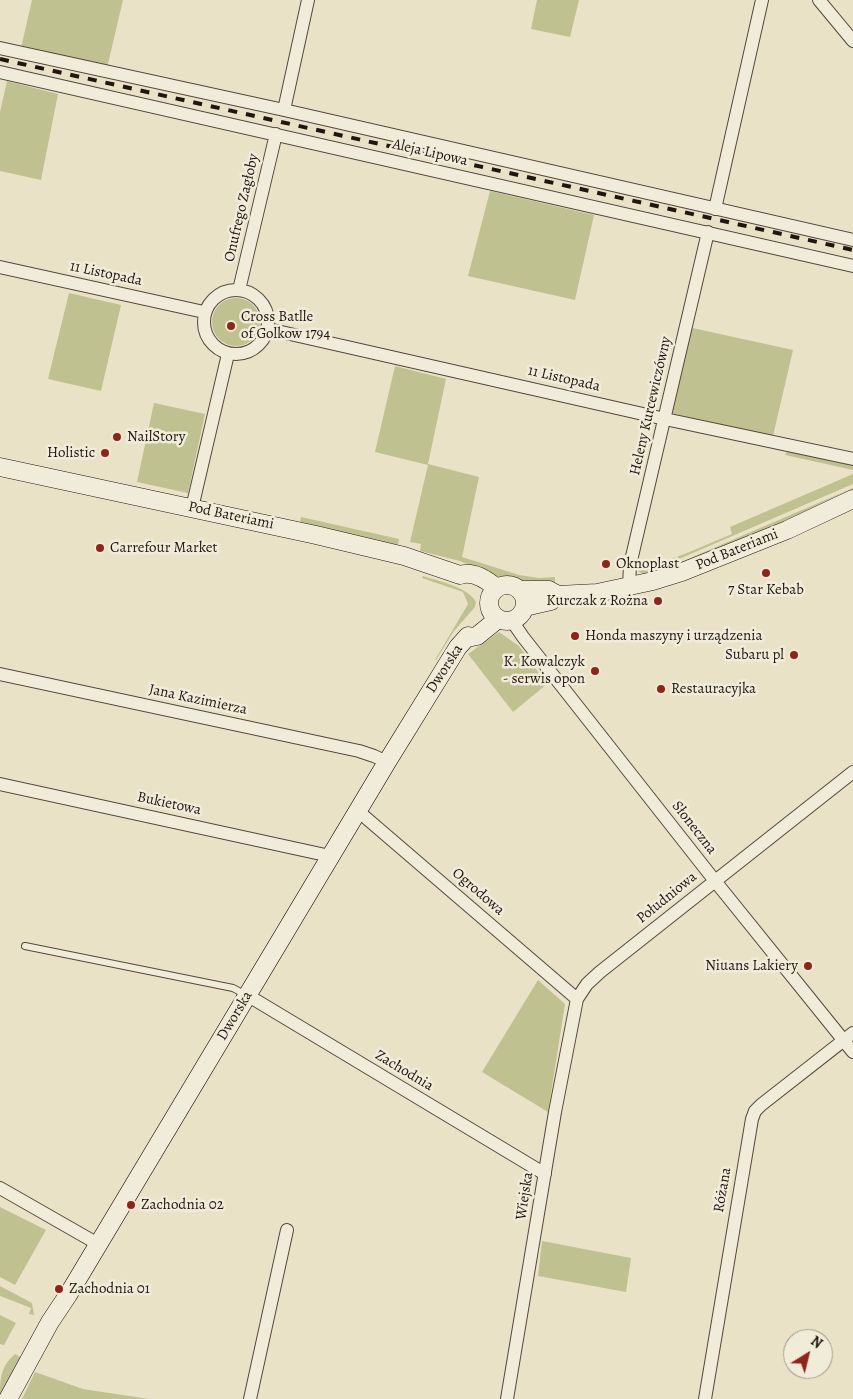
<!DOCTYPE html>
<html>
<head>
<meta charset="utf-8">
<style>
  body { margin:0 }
  #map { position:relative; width:853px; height:1399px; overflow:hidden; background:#eae2c6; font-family:Alegreya,serif }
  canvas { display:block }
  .north { position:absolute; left:783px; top:1329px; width:50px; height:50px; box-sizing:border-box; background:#f1ecda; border:1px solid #9e9689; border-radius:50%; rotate:36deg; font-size:14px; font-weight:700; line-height:20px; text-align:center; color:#221510 }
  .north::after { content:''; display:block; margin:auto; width:18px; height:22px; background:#8f2418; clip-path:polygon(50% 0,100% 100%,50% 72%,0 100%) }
</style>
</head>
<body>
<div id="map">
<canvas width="853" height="1399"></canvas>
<div class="north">N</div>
</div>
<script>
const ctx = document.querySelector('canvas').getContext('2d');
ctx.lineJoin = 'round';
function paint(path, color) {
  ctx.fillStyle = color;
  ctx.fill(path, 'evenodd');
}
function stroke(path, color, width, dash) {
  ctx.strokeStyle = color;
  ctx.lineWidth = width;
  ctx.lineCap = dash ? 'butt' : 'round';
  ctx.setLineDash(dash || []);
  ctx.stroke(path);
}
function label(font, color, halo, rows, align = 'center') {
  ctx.font = font + ' Alegreya,serif';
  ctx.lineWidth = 5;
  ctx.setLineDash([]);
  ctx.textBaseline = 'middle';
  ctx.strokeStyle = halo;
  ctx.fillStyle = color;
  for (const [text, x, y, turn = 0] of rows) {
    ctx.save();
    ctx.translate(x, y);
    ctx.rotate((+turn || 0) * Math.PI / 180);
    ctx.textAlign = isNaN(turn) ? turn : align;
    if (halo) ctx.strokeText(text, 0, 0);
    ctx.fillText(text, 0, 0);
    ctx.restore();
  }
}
paint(new Path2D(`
  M32 0H123L107 68 21 48Z
  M537 0H579L570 37 531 29Z
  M7 81 58 94 41 180 0 171V112Z
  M490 191 594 215 575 300 468 276Z
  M69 293 121 305 101 391 48 379Z
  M212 322a24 24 0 1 1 48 0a24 24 0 1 1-48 0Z
  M688 327 793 350 773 436 670 413Z
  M395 366 446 379 428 464 479 477 462 557 519 575 539 578 555 577V583L524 582 513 577 496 576 460 561 420 551 421 544 410 542 428 465 375 452Z
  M154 403 205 414 188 493 137 482Z
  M787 451 791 453 792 452 836 460 853 465V470L785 455Z
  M853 474V484L679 559C676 562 672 566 669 567 660 572 643 578 637 570H633L635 566 638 569 652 566 687 553 732 534 730 527Z
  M853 488V492L803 515 673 569 681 562Z
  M301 517 399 539 398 545 300 522Z
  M423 576C438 581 468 587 476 602L475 607 454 631 436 660H435L468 604 463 592 422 578Z
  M499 632 519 646 547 684 513 712 468 654Z
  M538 980 565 1004 548 1112 482 1072Z
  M0 1207 46 1230 15 1285 0 1277Z
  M542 1241 631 1258 626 1292 538 1276Z
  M0 1286 32 1303 34 1315 29 1314 31 1308 0 1296Z
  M0 1315 16 1323 4 1345 0 1344Z
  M15 1354 24 1359 0 1399C0 1379 0 1367 15 1354Z
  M35 1372 83 1389 149 1399H22Z`), '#bfc190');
const lane = new Path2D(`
  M25 946 233 988 246 995`);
const street = new Path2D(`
  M819 0 853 41
  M0 48 284 110 853 240
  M0 72 853 266
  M284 110 308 0
  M715 209 762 0
  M0 267 204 312
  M204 322a32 32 0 1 1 64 0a32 32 0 1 1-64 0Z
  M239 290 276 134
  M268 329 665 419 853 459
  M192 508 228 354
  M629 587 630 565 708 232
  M512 621 523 637 715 881 853 1052
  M0 674 359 751 374 756 387 762
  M0 784 330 856
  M358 811 577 999
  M247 995 545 1174
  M0 1188 98 1244
  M250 1399 287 1230
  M507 1399 555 1112 577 999 587 984 600 972 853 772
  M705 1399 752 1119 755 1111 761 1105 853 1033`);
const secondary = new Path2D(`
  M0 467 316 535 404 556 460 575C473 570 487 580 497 588
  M489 603a18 18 0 1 1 36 0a18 18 0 1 1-36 0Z
  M520 590H549L558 595 597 593 653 581 682 572 787 530 853 499
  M525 607 551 601 558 595
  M8 1399 50 1322 68 1295 387 762 458 647 468 636 472 637 477 636 498 619`);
stroke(lane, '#54483e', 8);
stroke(street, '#54483e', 14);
stroke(secondary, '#221510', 19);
stroke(lane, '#f1ecda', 6);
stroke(street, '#f1ecda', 12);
stroke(secondary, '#f1ecda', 18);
stroke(new Path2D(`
  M0 59 853 250`), '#221510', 4, [9, 9]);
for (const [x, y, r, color] of [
  [231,326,5,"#8f2418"],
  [117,437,5,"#8f2418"],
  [105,453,5,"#8f2418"],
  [100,548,5,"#8f2418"],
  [606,564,5,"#8f2418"],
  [766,573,5,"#8f2418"],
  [658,601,5,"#8f2418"],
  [575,636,5,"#8f2418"],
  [794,655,5,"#8f2418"],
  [595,671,5,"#8f2418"],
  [661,689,5,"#8f2418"],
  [808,966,5,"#8f2418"],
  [131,1205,5,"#8f2418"],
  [59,1289,5,"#8f2418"]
]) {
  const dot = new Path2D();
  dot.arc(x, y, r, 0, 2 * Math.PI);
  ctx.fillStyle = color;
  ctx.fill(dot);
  stroke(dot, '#f1ecda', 2);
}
label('15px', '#221510', '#f1ecda', [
  ["Aleja Lipowa",430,153,13],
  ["Onufrego Zagłoby",242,208,-77],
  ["11 Listopada",106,274,12],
  ["11 Listopada",564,379,13],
  ["Heleny Kurcewiczówny",651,406,-77],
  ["Pod Bateriami",231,516,12],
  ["Pod Bateriami",737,550,-22],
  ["Dworska",445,669,-57],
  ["Jana Kazimierza",198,700,12],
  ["Bukietowa",169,804,12],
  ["Słoneczna",694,828,52],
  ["Ogrodowa",478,892,41],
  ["Południowa",667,898,-39],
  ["Dworska",235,1016,-59],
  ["Zachodnia",404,1071,31],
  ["Różana",723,1190,-80],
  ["Wiejska",525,1196,-81]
]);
label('15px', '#221510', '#f1ecda', [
  ["Cross Batlle",241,317],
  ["of Golkow 1794",241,334],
  ["NailStory",127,437],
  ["Holistic",95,453,"right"],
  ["Carrefour Market",110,548],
  ["Oknoplast",616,564],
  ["7 Star Kebab",766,590,"center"],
  ["Kurczak z Rożna",648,601,"right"],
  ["Honda maszyny i urządzenia",585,636],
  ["Subaru pl",784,655,"right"],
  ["K. Kowalczyk",585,662,"right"],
  ["- serwis opon",585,679,"right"],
  ["Restauracyjka",671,689],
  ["Niuans Lakiery",798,966,"right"],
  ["Zachodnia 02",141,1205],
  ["Zachodnia 01",69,1289]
], 'left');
</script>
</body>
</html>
